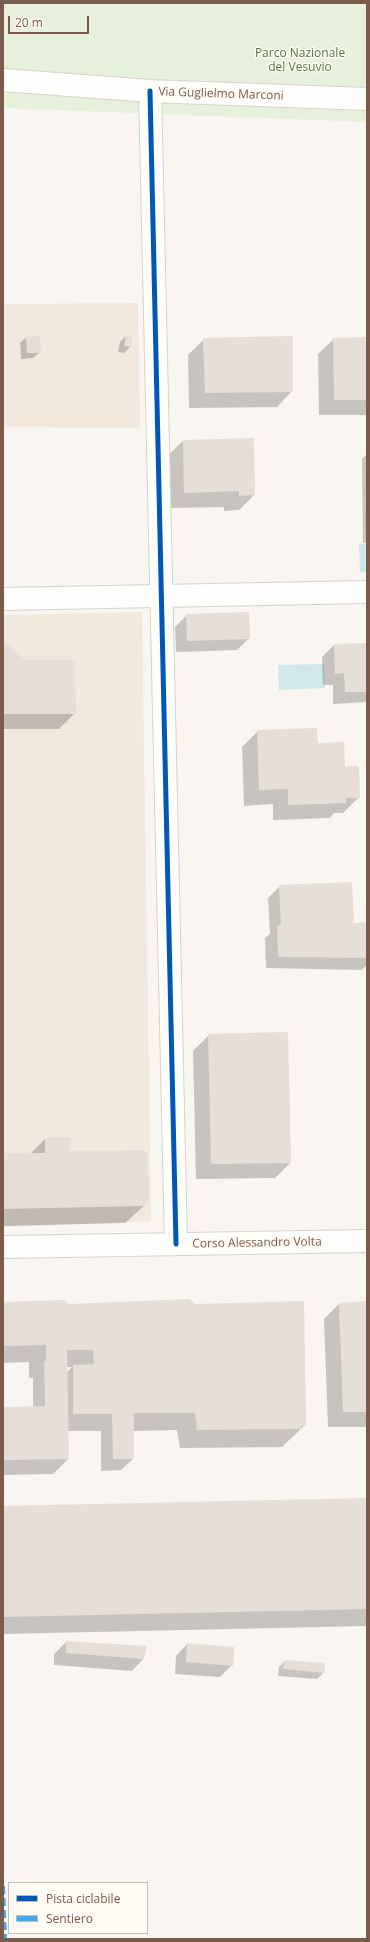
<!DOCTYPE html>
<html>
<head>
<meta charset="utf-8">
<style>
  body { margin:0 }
  #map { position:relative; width:370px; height:1942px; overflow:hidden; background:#f9f5f0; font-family:"Open Sans",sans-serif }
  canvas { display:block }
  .frame { position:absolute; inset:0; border:4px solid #7a5c4d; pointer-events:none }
  .legend { position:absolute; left:8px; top:1882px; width:140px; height:52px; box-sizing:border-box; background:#fffaf3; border:1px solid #cabbb1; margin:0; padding:5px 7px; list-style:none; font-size:12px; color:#7a5c4d }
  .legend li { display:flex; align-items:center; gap:8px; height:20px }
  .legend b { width:20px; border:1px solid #cabbb1 }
  .scale { position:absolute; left:8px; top:16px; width:81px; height:18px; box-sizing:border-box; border:2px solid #7a5c4d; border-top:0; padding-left:5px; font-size:12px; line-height:14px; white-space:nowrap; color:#7a5c4d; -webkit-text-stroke:3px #fffaf3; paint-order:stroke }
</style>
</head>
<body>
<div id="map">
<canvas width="370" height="1942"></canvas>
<div class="frame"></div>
<ul class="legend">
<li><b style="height:5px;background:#0057b8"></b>Pista ciclabile</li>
<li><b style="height:5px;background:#3fa9f5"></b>Sentiero</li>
</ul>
<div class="scale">20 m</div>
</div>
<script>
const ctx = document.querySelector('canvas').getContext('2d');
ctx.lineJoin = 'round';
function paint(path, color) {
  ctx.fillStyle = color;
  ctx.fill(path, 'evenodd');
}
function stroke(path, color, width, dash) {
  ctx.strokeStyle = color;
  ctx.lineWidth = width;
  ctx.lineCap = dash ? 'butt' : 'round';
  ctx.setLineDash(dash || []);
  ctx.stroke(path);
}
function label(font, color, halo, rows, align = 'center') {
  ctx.font = font + ' "Open Sans",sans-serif';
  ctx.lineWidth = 3;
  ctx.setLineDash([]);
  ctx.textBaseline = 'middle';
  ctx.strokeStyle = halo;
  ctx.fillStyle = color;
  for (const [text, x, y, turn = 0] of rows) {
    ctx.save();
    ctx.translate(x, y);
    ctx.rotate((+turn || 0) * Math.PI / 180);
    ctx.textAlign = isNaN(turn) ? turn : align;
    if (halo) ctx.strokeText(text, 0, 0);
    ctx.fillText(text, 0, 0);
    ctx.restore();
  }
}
paint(new Path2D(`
  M138 303 140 428 3 427V304Z
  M142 612 151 1221 3 1227V615Z`), '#f2e8de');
paint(new Path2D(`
  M3 3H367V122L3 108Z`), '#e7f0db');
paint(new Path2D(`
  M359 543 367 545V572H360Z
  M324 664 325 688 279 690 278 665Z`), '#d0e8ea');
paint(new Path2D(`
  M126 336 131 337 130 347 124 353 118 352 120 342Z
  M27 337 40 352 33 358 21 359 20 343Z
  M367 338V415H319L318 354 334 339Z
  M204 339 292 391 277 407 189 408 188 355Z
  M253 439 254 495 239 510 224 511V507L169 508 167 456 183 441Z
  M367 454V543H363L362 459Z
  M187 615 249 638 237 650 176 652 175 627Z
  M367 644V702L333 704V685H323L322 657 334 645Z
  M3 646 75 713 59 729H3Z
  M258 731 317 744 344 767 359 797 343 813H334L330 818 273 820V804L244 806 242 747Z
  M280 886 353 924 367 923V965L362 970 266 968 265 938 270 934 268 898Z
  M209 1035 290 1163 275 1178 196 1179 193 1051Z
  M45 1139 68 1152 148 1202 125 1223 3 1226V1154H30Z
  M367 1302V1427H328L324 1319 339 1304Z
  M3 1303 69 1305 305 1425 282 1447 180 1448 177 1430 133 1431V1459L121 1470 101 1471V1431H68V1459L53 1474 3 1475V1408L33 1407V1378H29V1362L3 1363ZM67 1367H72L67 1372Z
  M367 1499V1626L3 1634V1507Z
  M66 1642 143 1659 132 1671 54 1665V1654Z
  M187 1644 232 1665 220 1677 175 1674 176 1656Z
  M285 1661 324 1672 317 1679 278 1676 279 1667Z`), '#0003');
paint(new Path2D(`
  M126 335 132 336 131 347 124 346Z
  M26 336H40L41 353H27Z
  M293 336V392L205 393 203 338Z
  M367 337V400H334L333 338Z
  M254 438 255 495 239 496V491L184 493 183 440Z
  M249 612 250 639 187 641 186 614Z
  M6 642 25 660H75L76 714H3V645Z
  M367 643V692H345L344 673 335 674 334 644Z
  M317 728 318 743 344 742 345 766H359L360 798H346V803L288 805V789L259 790 257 730Z
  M352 882 354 923 367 922V958L278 957 277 925H281L279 885Z
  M288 1032 291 1163 211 1164 208 1034Z
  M71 1137 69 1151 143 1150 147 1153 149 1202 144 1206 3 1209V1153H45V1138Z
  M190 1299 195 1304 304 1301 306 1426H301V1429L197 1430 195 1413H134V1459H113L112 1414H73V1365L94 1364 93 1350H67L69 1459 3 1460V1407L45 1406 44 1361H46V1345L3 1346V1302L65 1300 69 1304Z
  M367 1301V1412H343L339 1303Z
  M367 1498V1609L3 1617V1506Z
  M66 1641 147 1646 144 1659 66 1653Z
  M187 1643 234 1647 233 1666 186 1662Z
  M285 1660 325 1663V1673L283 1669Z`), '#e6ded7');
const street = new Path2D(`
  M3 80 150 91 367 99
  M150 91 176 1244
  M3 599 367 592`);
const secondary = new Path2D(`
  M3 1247 367 1241`);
stroke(street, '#d7d1cb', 24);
stroke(secondary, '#d9d2cb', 24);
stroke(street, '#fefefd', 22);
stroke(secondary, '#fefefd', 22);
stroke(new Path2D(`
  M3 1886 5 1939`), '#3fa9f5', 4, [8, 4]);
stroke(new Path2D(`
  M150 91 176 1244`), '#0057b8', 5);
label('12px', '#537a41', '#fffaf3', [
  ["Parco Nazionale",300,54],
  ["del Vesuvio",300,68]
]);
label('12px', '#7a5c4d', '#fffaf3', [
  ["Via Guglielmo Marconi",221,94,2],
  ["Corso Alessandro Volta",257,1243,-1]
]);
</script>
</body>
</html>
